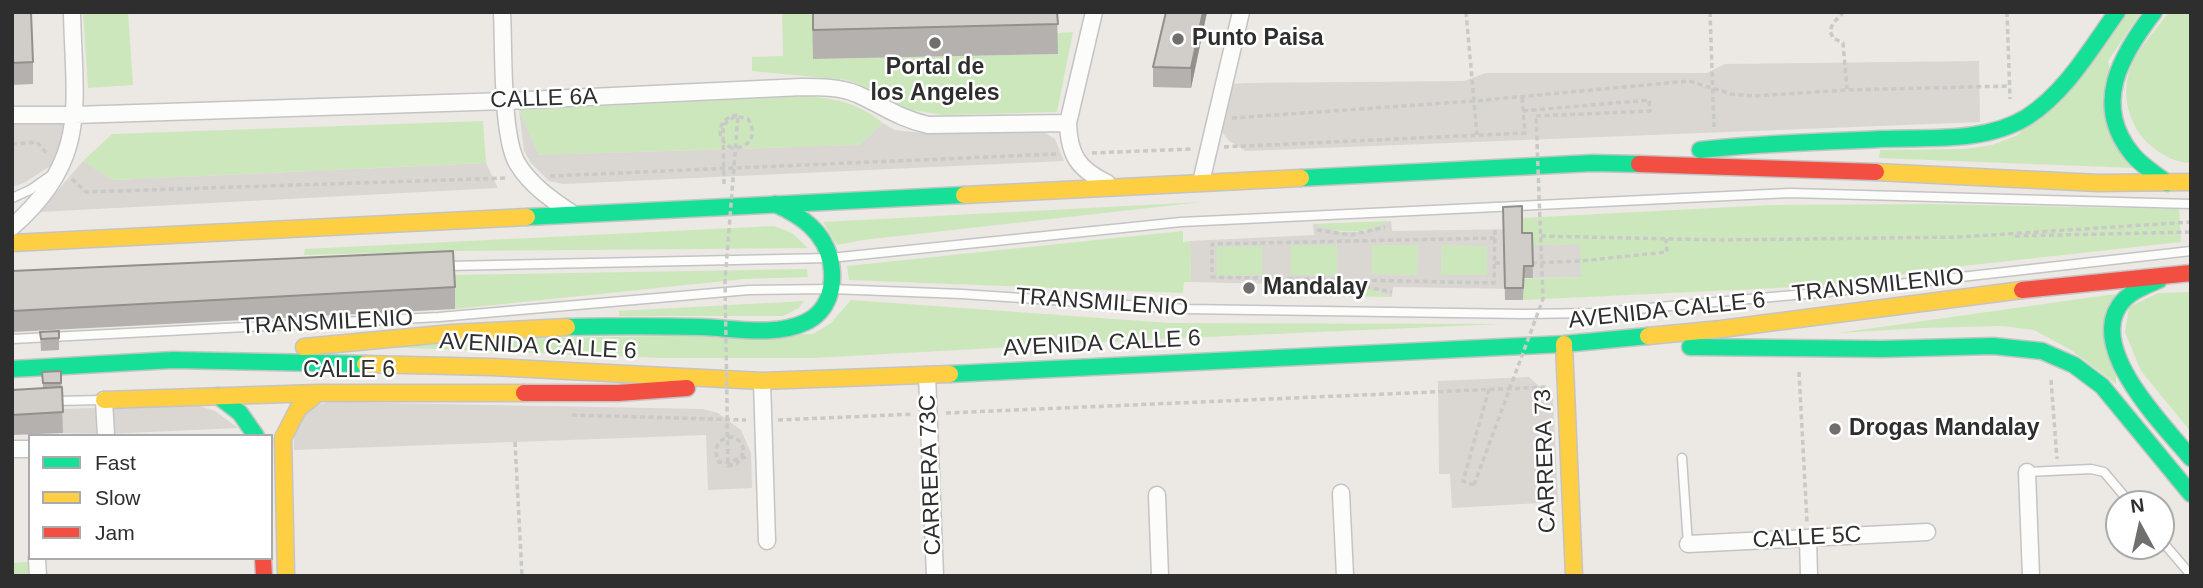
<!DOCTYPE html>
<html>
<head>
<meta charset="utf-8">
<style>
  body { margin:0 }
  #map { position:relative; width:2203px; height:588px; overflow:hidden; background:#ece8e4; font-family:Helvetica,sans-serif }
  canvas { display:block }
  .frame { position:absolute; inset:0; border:14px solid #2e2e2e; pointer-events:none }
  .legend { position:absolute; left:28px; top:434px; width:245px; height:126px; box-sizing:border-box; background:#fff; border:2px solid #ababab; margin:0; padding:9px 12px; list-style:none; font-size:21px; color:#2e2e2e }
  .legend li { display:flex; align-items:center; gap:14px; height:35px }
  .legend b { width:35px; border:2px solid #ababab }
  .north { position:absolute; left:2105px; top:490px; width:70px; height:70px; box-sizing:border-box; background:#fff; border:2px solid #ababab; border-radius:50%; rotate:352deg; font-size:19px; font-weight:700; line-height:28px; text-align:center; color:#2e2e2e }
  .north::after { content:''; display:block; margin:auto; width:24px; height:32px; background:#706f6e; clip-path:polygon(50% 0,100% 100%,50% 72%,0 100%) }
</style>
</head>
<body>
<div id="map">
<canvas width="2203" height="588"></canvas>
<div class="frame"></div>
<ul class="legend">
<li><b style="height:9px;background:#16e098"></b>Fast</li>
<li><b style="height:9px;background:#ffcf43"></b>Slow</li>
<li><b style="height:9px;background:#f24e42"></b>Jam</li>
</ul>
<div class="north">N</div>
</div>
<script>
const ctx = document.querySelector('canvas').getContext('2d');
ctx.lineJoin = 'round';
function paint(path, color) {
  ctx.fillStyle = color;
  ctx.fill(path, 'evenodd');
}
function stroke(path, color, width, dash) {
  ctx.strokeStyle = color;
  ctx.lineWidth = width;
  ctx.lineCap = dash ? 'butt' : 'round';
  ctx.setLineDash(dash || []);
  ctx.stroke(path);
}
function label(font, color, halo, rows, align = 'center') {
  ctx.font = font + ' Helvetica,sans-serif';
  ctx.lineWidth = 5;
  ctx.setLineDash([]);
  ctx.textBaseline = 'middle';
  ctx.strokeStyle = halo;
  ctx.fillStyle = color;
  for (const [text, x, y, turn = 0] of rows) {
    ctx.save();
    ctx.translate(x, y);
    ctx.rotate((+turn || 0) * Math.PI / 180);
    ctx.textAlign = isNaN(turn) ? turn : align;
    if (halo) ctx.strokeText(text, 0, 0);
    ctx.fillText(text, 0, 0);
    ctx.restore();
  }
}
paint(new Path2D(`
  M83 12H128L133 85 88 88Z
  M782 12H812L814 59 1057 54V33L1073 32 1057 112 943 115 912 110 899 105 876 91 847 80 752 71V57L783 56Z
  M2128 12H2141L2108 61 2134 168 1879 158 1880 150 1965 149 1992 145 2018 135Z
  M2169 12H2191V163C2176 163 2162 155 2151 146 2126 125 2118 85 2136 56 2145 41 2158 27 2169 12Z
  M808 96C837 99 860 104 883 123L859 145 539 155 519 110Z
  M483 121 486 163 113 180 83 161 112 134Z
  M1202 202 863 240 837 245 823 222Z
  M1929 204 2179 209 2181 242 1963 266 1819 286 1523 300V290L1515 279 1581 277 1579 244 1516 246 1522 218 1771 205Z
  M1391 221C1364 234 1341 235 1313 224Z
  M774 226 792 233 808 248 460 251 304 255 305 249Z
  M1183 231V242L1190 241 1191 282H1184L1183 293 849 280 847 266Z
  M1262 245 1263 275 1217 276V246Z
  M1291 245H1337V275H1291Z
  M1372 245H1418L1417 275 1372 274Z
  M1442 245H1487V275H1441Z
  M807 269 808 277 744 279 455 309 454 275Z
  M1344 286 1366 287 1392 297 1315 296Z
  M2191 292V432L2141 371 2125 332 2129 307 2158 293Z
  M2115 294 2116 384 2071 350 2034 330 2003 326 1922 328 1838 333Z
  M851 300 1170 323 1502 324 1159 339 814 358H664L387 347 529 338 813 334 831 323Z
  M804 301 799 308 783 316H619V311Z
  M28 562V576H12V563Z`), '#cde7bc');
paint(new Path2D(`
  M1979 61 1980 122 1246 151 1229 141 1222 132V114L1231 84 1246 83 1464 81 1486 73H1707L1725 64Z
  M519 110 539 155 859 145 883 123 894 130 923 133 1042 131 1055 139 1064 161 564 184 549 181 531 163 524 151Z
  M63 122V140L52 165 24 183 12 187V124Z
  M83 161 113 180 486 163 498 188 39 212Z
  M1391 221 1392 231 1515 229 1504 246V278L1515 289 1393 287 1392 297 1366 287 1344 286 1315 296 1314 285 1191 282 1190 241 1314 235 1313 224 1341 232H1362ZM1291 245H1337V275H1291ZM1372 245H1418L1417 275 1372 274ZM1442 245 1487 246V275H1441ZM1262 246V275L1217 276V247Z
  M1580 244 1581 277 1533 278 1532 245Z
  M1529 377 1553 399 1558 502 1452 508 1450 474H1439L1438 381Z
  M331 402 703 409 718 413 741 430 751 453 752 488 708 490 706 435 294 450V427L301 417 320 404Z
  M196 405 215 411 238 428 106 434 63 433 62 409Z`), '#dad6d2');
const lane = new Path2D(`
  M12 198 30 190 50 176
  M447 266 830 258 1181 222 1790 193 2191 204
  M12 339 439 317 749 290 831 289 962 294 1186 309 1523 314 1592 313 1828 292 2191 251
  M54 401 104 400
  M1682 458 1688 544
  M2027 472 2091 469 2104 472 2131 504
  M2161 540 2191 575`);
const street = new Path2D(`
  M502 12C504 48 501 134 517 163 530 185 552 200 573 214
  M1094 12 1068 123C1069 155 1078 169 1107 183
  M12 115H74L506 101 802 87C821 87 840 87 857 94 884 106 898 118 928 125L1068 123
  M1201 182 1241 12
  M12 227C90 159 74 105 72 12
  M927 375 935 576
  M762 381 767 541
  M104 400 106 436
  M12 449H30
  M2027 472 2031 576
  M1341 493 1345 576
  M1157 495 1160 576
  M1808 538 1809 576
  M1688 544 1927 532
  M37 558 38 576`);
const fast = new Path2D(`
  M2154 12C2121 55 2091 105 2133 155 2142 166 2156 174 2167 183
  M1700 150C1760 143 1821 142 1881 139 1928 137 1985 143 2027 117 2066 92 2091 48 2117 12
  M1301 178 1593 163 1639 164
  M527 217 964 195
  M2159 280C2145 286 2128 292 2119 306 2089 351 2164 426 2191 458
  M567 327C612 326 656 326 701 327 734 328 775 337 806 322 829 311 835 286 831 263 825 232 802 216 775 204
  M1690 347 1882 349 1993 346 2042 351 2074 365 2102 386 2191 494
  M12 369 173 360 365 364
  M950 374 1564 344 1648 336
  M218 396 240 413 256 436`);
const slow = new Path2D(`
  M1876 172 2098 183 2191 182
  M964 195 1301 178
  M12 243 527 217
  M1648 336 1721 329 2022 290
  M1564 344 1574 576
  M304 347 453 333 567 327
  M365 364 492 367 762 381 950 374
  M104 400 318 393H524
  M286 576 283 438 298 409 318 393`);
const jam = new Path2D(`
  M1639 164 1876 172
  M2022 290 2191 273
  M524 393H618L687 388
  M263 558 264 576`);
stroke(lane, '#c5c4c5', 11);
stroke(street, '#c5c4c5', 19);
stroke(fast, '#c5c4c5', 19);
stroke(slow, '#c5c4c5', 19);
stroke(jam, '#c5c4c5', 19);
stroke(new Path2D(`
  M1466 12 1477 135
  M1710 12 1714 127
  M1844 12 1833 23 1830 31 1833 38 1843 43 1847 89
  M2007 12 2010 99
  M1523 111 1649 100 1650 111 1536 116
  M1232 118 1474 101 1689 81 1731 94 1754 96 1847 90 2010 86
  M12 144 37 142 47 154
  M1224 147 1525 133 1522 96
  M1092 153 1192 149
  M550 176 1056 154
  M72 179 86 192 507 178
  M724 184 723 127C729 117 737 115 748 119 758 134 750 149 732 148
  M1317 230 1351 235 1385 227
  M1495 230 1494 283 1212 277V244L1495 238
  M1541 236 1720 240 1960 237 2191 222
  M2015 236 2191 232
  M1495 263H1504
  M1532 263 1581 261 1667 252 1666 239
  M1315 291 1356 285 1392 292
  M1799 372 1807 522
  M2051 380 2057 459
  M946 413 1547 387
  M572 415 746 420
  M778 420 914 414
  M733 437C718 437 712 449 719 462L730 463 738 458 748 457
  M515 442 522 576
  M1474 485 1463 481 1489 389`), '#c9c9c8', 3.5, [5, 3.5]);
stroke(lane, '#fcfcfb', 8);
stroke(street, '#fcfcfb', 16);
stroke(fast, '#16e098', 16);
stroke(slow, '#ffcf43', 16);
stroke(jam, '#f24e42', 16);
stroke(new Path2D(`
  M732 148C713 139 718 117 738 115L725 281 728 466 737 464 744 451 741 442 733 437
  M1474 485 1543 299 1536 116`), '#c9c9c8', 3.5, [5, 3.5]);
paint(new Path2D(`
  M12 12 33 62V84L12 85Z
  M812 12H1057L1058 54 813 59Z
  M1207 12 1191 88 1153 87V67Z
  M1503 207 1522 233H1532L1533 278H1524L1523 300H1505Z
  M12 271 455 287V309L12 332Z
  M59 331V350L41 351 40 332Z
  M61 371 63 433 12 435V390L43 388 42 372Z`), '#b4b1ae');
paint(new Path2D(`
  M1203 12H1207L1191 88V68Z`), '#92908d');
const building = new Path2D(`
  M12 12H31L33 62 12 63Z
  M813 12H1057L1058 24 813 30Z
  M1166 12H1203L1191 68 1153 67Z
  M1522 206V233H1532L1533 266H1524L1523 288H1505L1503 207Z
  M453 251 455 287 12 311V271Z
  M59 331V338L41 339 40 332Z
  M61 371V383H43L42 372Z
  M62 387 63 412 12 415V390Z`);
paint(building, '#d1ceca');
stroke(building, '#92908d', 2);
for (const [x, y, r, color] of [
  [1178,39,7,"#706f6e"],
  [935,43,7,"#706f6e"],
  [1249,288,7,"#706f6e"],
  [1835,429,7,"#706f6e"]
]) {
  const dot = new Path2D();
  dot.arc(x, y, r, 0, 2 * Math.PI);
  ctx.fillStyle = color;
  ctx.fill(dot);
  stroke(dot, '#fff', 2.5);
}
label('bold 23px', '#2e2e2e', '#fff', [
  ["Punto Paisa",1192,39],
  ["Portal de",935,68,"center"],
  ["los Angeles",935,94,"center"],
  ["Mandalay",1263,288],
  ["Drogas Mandalay",1849,429]
], 'left');
label('23px', '#2e2e2e', '#fff', [
  ["CALLE 6A",544,99,-2],
  ["TRANSMILENIO",1878,286,-6],
  ["TRANSMILENIO",1102,303,4],
  ["AVENIDA CALLE 6",1667,311,-6],
  ["TRANSMILENIO",327,323,-3],
  ["AVENIDA CALLE 6",1102,344,-3],
  ["AVENIDA CALLE 6",538,347,3],
  ["CALLE 6",349,371],
  ["CARRERA 73",1546,461,-92],
  ["CARRERA 73C",931,475,-92],
  ["CALLE 5C",1807,538,-3]
]);
</script>
</body>
</html>
